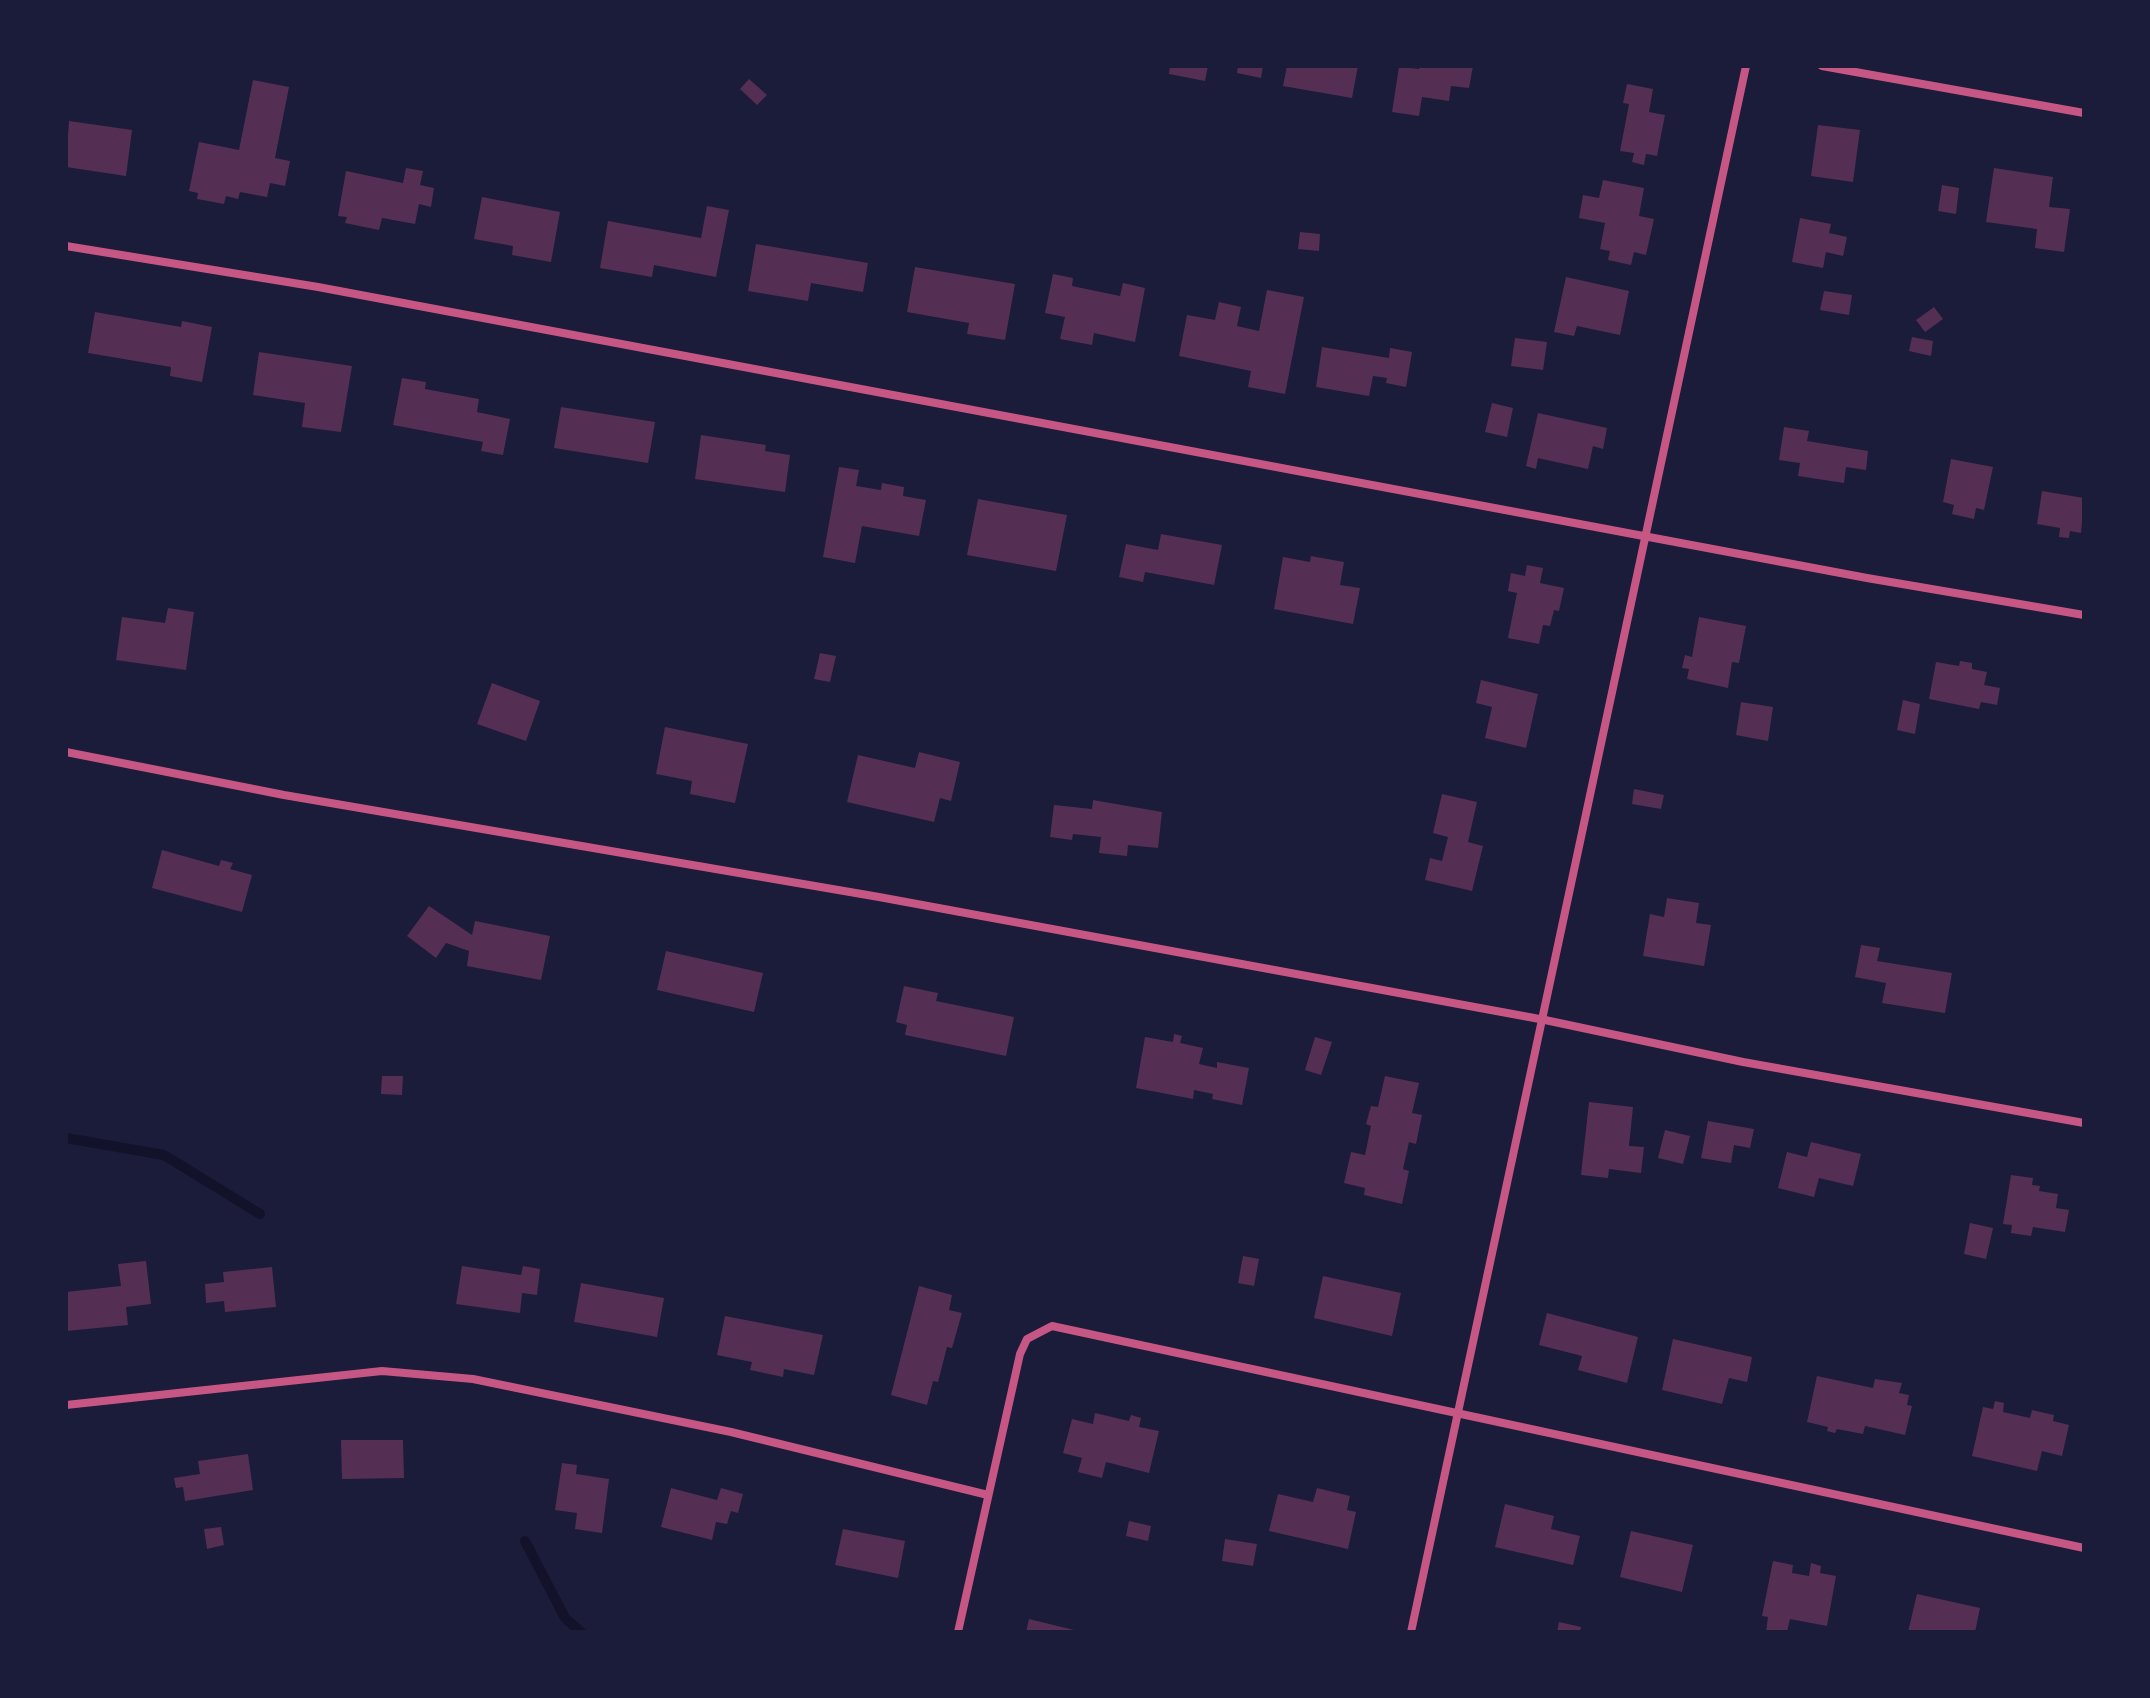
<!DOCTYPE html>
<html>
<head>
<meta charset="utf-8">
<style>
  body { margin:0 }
  #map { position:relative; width:2150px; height:1698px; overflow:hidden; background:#1b1b3a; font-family:"Alegreya Sans",sans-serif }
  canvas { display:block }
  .frame { position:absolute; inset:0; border:68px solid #1b1b3a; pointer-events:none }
</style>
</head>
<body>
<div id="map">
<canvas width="2150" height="1698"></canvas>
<div class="frame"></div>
</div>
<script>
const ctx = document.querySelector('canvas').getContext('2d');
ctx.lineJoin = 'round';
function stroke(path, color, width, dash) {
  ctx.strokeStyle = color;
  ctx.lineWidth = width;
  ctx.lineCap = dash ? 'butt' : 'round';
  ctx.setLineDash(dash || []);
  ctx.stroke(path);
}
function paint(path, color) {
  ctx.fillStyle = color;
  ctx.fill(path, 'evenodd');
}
stroke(new Path2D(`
  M66 1138 164 1155 260 1214
  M525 1541 565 1618 581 1632`), '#12122b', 10);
paint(new Path2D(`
  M1170 66H1208L1205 81 1169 74Z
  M1238 66H1263L1261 78 1237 73Z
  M1287 66H1358L1352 98 1283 86Z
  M1419 66H1473L1469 88 1451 86 1449 101 1422 97 1419 116 1392 112 1399 67 1419 69Z
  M749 79 767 95 757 105 740 89Z
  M253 80 289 87 275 158 290 161 285 186 270 183 267 197 240 192 238 199 226 196 224 204 197 199 198 193 189 191 199 142 239 150Z
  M1627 84 1653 89 1649 112 1665 115 1657 156 1646 154 1644 165 1632 162 1634 153 1620 151 1629 104 1623 103Z
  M69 121 132 130 126 176 66 167Z
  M1818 125 1860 130 1853 182 1811 176Z
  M406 168 423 171 420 185 434 188 431 207 419 204 415 224 382 218 379 230 345 223 347 217 338 216 346 171 403 183Z
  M1994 168 2053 177 2049 207 2070 209 2064 252 2035 248 2037 229 1986 222Z
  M1603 180 1644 188 1639 216 1654 219 1646 255 1634 252 1631 265 1608 260 1610 251 1600 249 1605 223 1579 218 1583 195 1599 198Z
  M1942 185 1959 188 1956 214 1938 211Z
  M482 197 560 212 551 262 512 255 513 246 474 239Z
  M707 206 729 210 716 277 654 265 652 277 600 268 608 221 701 238Z
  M1800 218 1831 224 1829 233 1847 237 1843 256 1826 252 1823 268 1792 262Z
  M1300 232 1320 234 1319 251 1298 249Z
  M756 244 868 263 863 292 811 283 808 301 748 291Z
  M915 267 1015 284 1005 340 967 334 969 323 907 312Z
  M1053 274 1073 278 1072 286 1120 296 1123 283 1145 288 1135 342 1094 333 1092 345 1060 339 1065 317 1045 313Z
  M1566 277 1629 291 1620 335 1577 326 1574 336 1554 332Z
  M1267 290 1304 297 1285 394 1248 387 1251 371 1179 356 1187 315 1215 320 1219 302 1241 307 1237 326 1259 331Z
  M1824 291 1852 295 1849 315 1820 310Z
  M1934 307 1943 319 1925 332 1916 320Z
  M95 312 181 327 182 321 212 327 202 382 170 376 171 367 88 353Z
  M1912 337 1933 341 1931 356 1909 351Z
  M1515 338 1547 342 1543 370 1511 366Z
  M1322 347 1389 358 1390 348 1412 352 1406 387 1386 383 1387 378 1373 376 1369 396 1316 387Z
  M259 352 352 366 341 432 302 427 305 403 253 395Z
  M402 378 426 382 425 389 479 399 477 412 510 419 503 455 481 451 483 442 393 425Z
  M1492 403 1513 408 1507 437 1485 432Z
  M561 407 655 422 648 463 554 448Z
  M1538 413 1607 428 1603 449 1593 446 1588 469 1538 458 1536 469 1526 466Z
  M1784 427 1809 431 1807 441 1868 451 1866 470 1846 467 1844 483 1798 476 1800 463 1779 460Z
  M701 435 766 445 765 451 790 455 785 492 695 479Z
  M1951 459 1993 467 1984 510 1976 508 1974 519 1952 514 1954 505 1943 502Z
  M839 467 859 470 856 486 881 490 882 483 904 487 903 496 926 500 919 536 862 526 855 563 823 557Z
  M2042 491 2084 498 2081 533 2070 531 2069 538 2059 537 2060 528 2037 524Z
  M978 499 1067 515 1056 571 967 555Z
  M1161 534 1222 545 1214 585 1145 572 1143 582 1119 577 1126 544 1158 550Z
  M1311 556 1344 562 1340 585 1360 588 1353 624 1274 609 1283 557 1310 562Z
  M1527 565 1543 568 1540 583 1564 588 1559 611 1554 610 1550 626 1543 625 1539 644 1508 638 1517 593 1508 591 1511 573 1525 576Z
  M168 608 194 612 186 670 116 660 122 617 165 623Z
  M1699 617 1746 626 1739 663 1732 662 1728 688 1687 679 1689 669 1682 668 1685 655 1692 657Z
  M820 653 836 656 830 682 814 679Z
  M1960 661 1972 663V669L1987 672 1984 685 2000 688 1997 705 1981 702 1979 709 1929 699 1936 662 1959 666Z
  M1481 680 1538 694 1526 748 1485 738 1492 707 1476 703Z
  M492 683 540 701 526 741 477 724Z
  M1903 700 1920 704 1915 734 1897 730Z
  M1741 702 1773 707 1768 741 1736 735Z
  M665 727 748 744 735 803 690 794 692 781 656 774Z
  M919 752 960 762 951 801 940 798 934 822 847 802 858 755 915 768Z
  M1634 789 1664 795 1661 809 1632 804Z
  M1442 794 1477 802 1468 842 1483 846 1472 891 1425 880 1430 858 1442 861 1448 837 1433 833Z
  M1093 800 1162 812 1158 848 1128 845 1127 856 1099 853 1101 837 1073 834 1072 840 1050 837 1054 805 1092 809Z
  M162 850 219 866 221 860 233 863 230 869 252 875 242 912 152 888Z
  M1667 898 1699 903 1696 923 1711 925 1704 966 1643 956 1650 914 1664 917Z
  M429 906 472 935 475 921 550 936 541 980 467 966 469 951 446 943 436 958 407 936Z
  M1861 945 1880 948 1877 961 1952 973 1945 1013 1882 1003 1886 983 1855 977Z
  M666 951 763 973 754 1012 657 990Z
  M904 986 938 993 936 1001 1014 1017 1006 1056 905 1035 907 1025 896 1022Z
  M1174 1034 1182 1036 1180 1043 1203 1048 1199 1064 1217 1068V1062L1249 1068 1242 1105 1212 1099 1213 1094 1194 1090 1193 1099 1136 1088 1145 1037 1173 1042Z
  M1315 1037 1332 1042 1321 1075 1305 1070Z
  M382 1076H403L402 1095 381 1094Z
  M1385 1076 1419 1083 1412 1113 1422 1115 1416 1144 1409 1142 1403 1169 1409 1171 1402 1204 1364 1195 1365 1188 1344 1183 1351 1152 1365 1155 1371 1126 1366 1124 1371 1106 1378 1107Z
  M1589 1102 1633 1107 1629 1146 1644 1147 1641 1173 1609 1169 1608 1178 1581 1175Z
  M1708 1121 1754 1129 1750 1148 1734 1145 1731 1163 1701 1158Z
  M1665 1130 1690 1136 1683 1164 1658 1158Z
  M1811 1142 1861 1154 1853 1186 1819 1178 1814 1197 1778 1188 1787 1152 1807 1157Z
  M2011 1175 2033 1178 2032 1185 2040 1186 2039 1191 2058 1194 2056 1208 2069 1210 2065 1232 2033 1227 2031 1236 2011 1233 2012 1225 2003 1224Z
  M1970 1223 1993 1228 1986 1259 1964 1254Z
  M1243 1256 1259 1259 1254 1286 1238 1283Z
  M146 1261 151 1304 126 1307 128 1325 66 1331V1292L121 1286 118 1264Z
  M462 1266 521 1275 523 1266 540 1269 537 1295 522 1293 520 1313 456 1304Z
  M272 1267 276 1307 225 1312 224 1301 206 1303 205 1284 224 1282 223 1272Z
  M1323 1276 1401 1293 1392 1336 1314 1318Z
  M581 1283 664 1298 657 1337 574 1322Z
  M919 1286 952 1295 949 1310 962 1313 952 1348 947 1347 938 1382 933 1381 927 1405 891 1395Z
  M1547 1313 1638 1337 1627 1383 1578 1370 1582 1356 1539 1345Z
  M725 1316 823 1335 814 1375 784 1369 783 1377 750 1370 752 1362 717 1355Z
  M1673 1339 1752 1357 1747 1382 1729 1378 1722 1404 1662 1390Z
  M1817 1376 1873 1388 1875 1379 1902 1383 1899 1393 1909 1395 1907 1405 1912 1406 1905 1435 1865 1426 1863 1434 1837 1429 1835 1433 1827 1431 1828 1427 1807 1422Z
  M1995 1401 2004 1403 2003 1412 2030 1418 2032 1410 2054 1415 2053 1421 2069 1425 2062 1456 2042 1451 2037 1471 1972 1456 1983 1407 1993 1409Z
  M1095 1413 1129 1421 1131 1415 1141 1418 1139 1427 1159 1431 1149 1473 1106 1462 1102 1478 1078 1472 1082 1458 1063 1453 1072 1419 1093 1424Z
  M341 1440H403L404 1478 342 1479Z
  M248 1454 253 1490 185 1501 183 1487 176 1488 174 1478 200 1474 198 1461Z
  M562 1463 577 1465 576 1474 609 1479 602 1533 575 1529 577 1513 555 1510Z
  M671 1488 717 1500 721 1488 743 1494 738 1513 731 1511 727 1524 716 1522 712 1540 661 1527Z
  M1317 1488 1350 1496 1347 1510 1356 1512 1348 1549 1269 1531 1278 1494 1313 1502Z
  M1505 1504 1554 1516 1551 1529 1580 1536 1573 1565 1495 1547Z
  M1129 1521 1151 1526 1148 1541 1126 1536Z
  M221 1527 224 1545 207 1549 204 1529Z
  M843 1529 905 1541 898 1578 835 1565Z
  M1631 1531 1693 1545 1682 1592 1620 1577Z
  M1225 1539 1257 1544 1253 1566 1222 1561Z
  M1773 1561 1793 1565 1792 1573 1809 1576 1811 1563 1821 1566 1820 1573 1836 1576 1827 1626 1790 1619 1787 1632H1766L1768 1617 1762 1616Z
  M1917 1594 1980 1608 1975 1632H1908Z
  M1029 1619 1078 1631V1632H1026Z
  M1559 1622 1581 1627 1580 1632H1557Z`), '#542f53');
stroke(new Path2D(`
  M1822 66 2084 113
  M66 246 318 287 1867 578 2084 615
  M66 752 284 795 879 897 1545 1020 1743 1062 2084 1123
  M66 1405 382 1371 473 1379 731 1432 988 1495
  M958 1632 1020 1354 1027 1339 1052 1326 2084 1548
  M1411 1632 1746 66`), '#c65784', 8);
</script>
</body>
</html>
